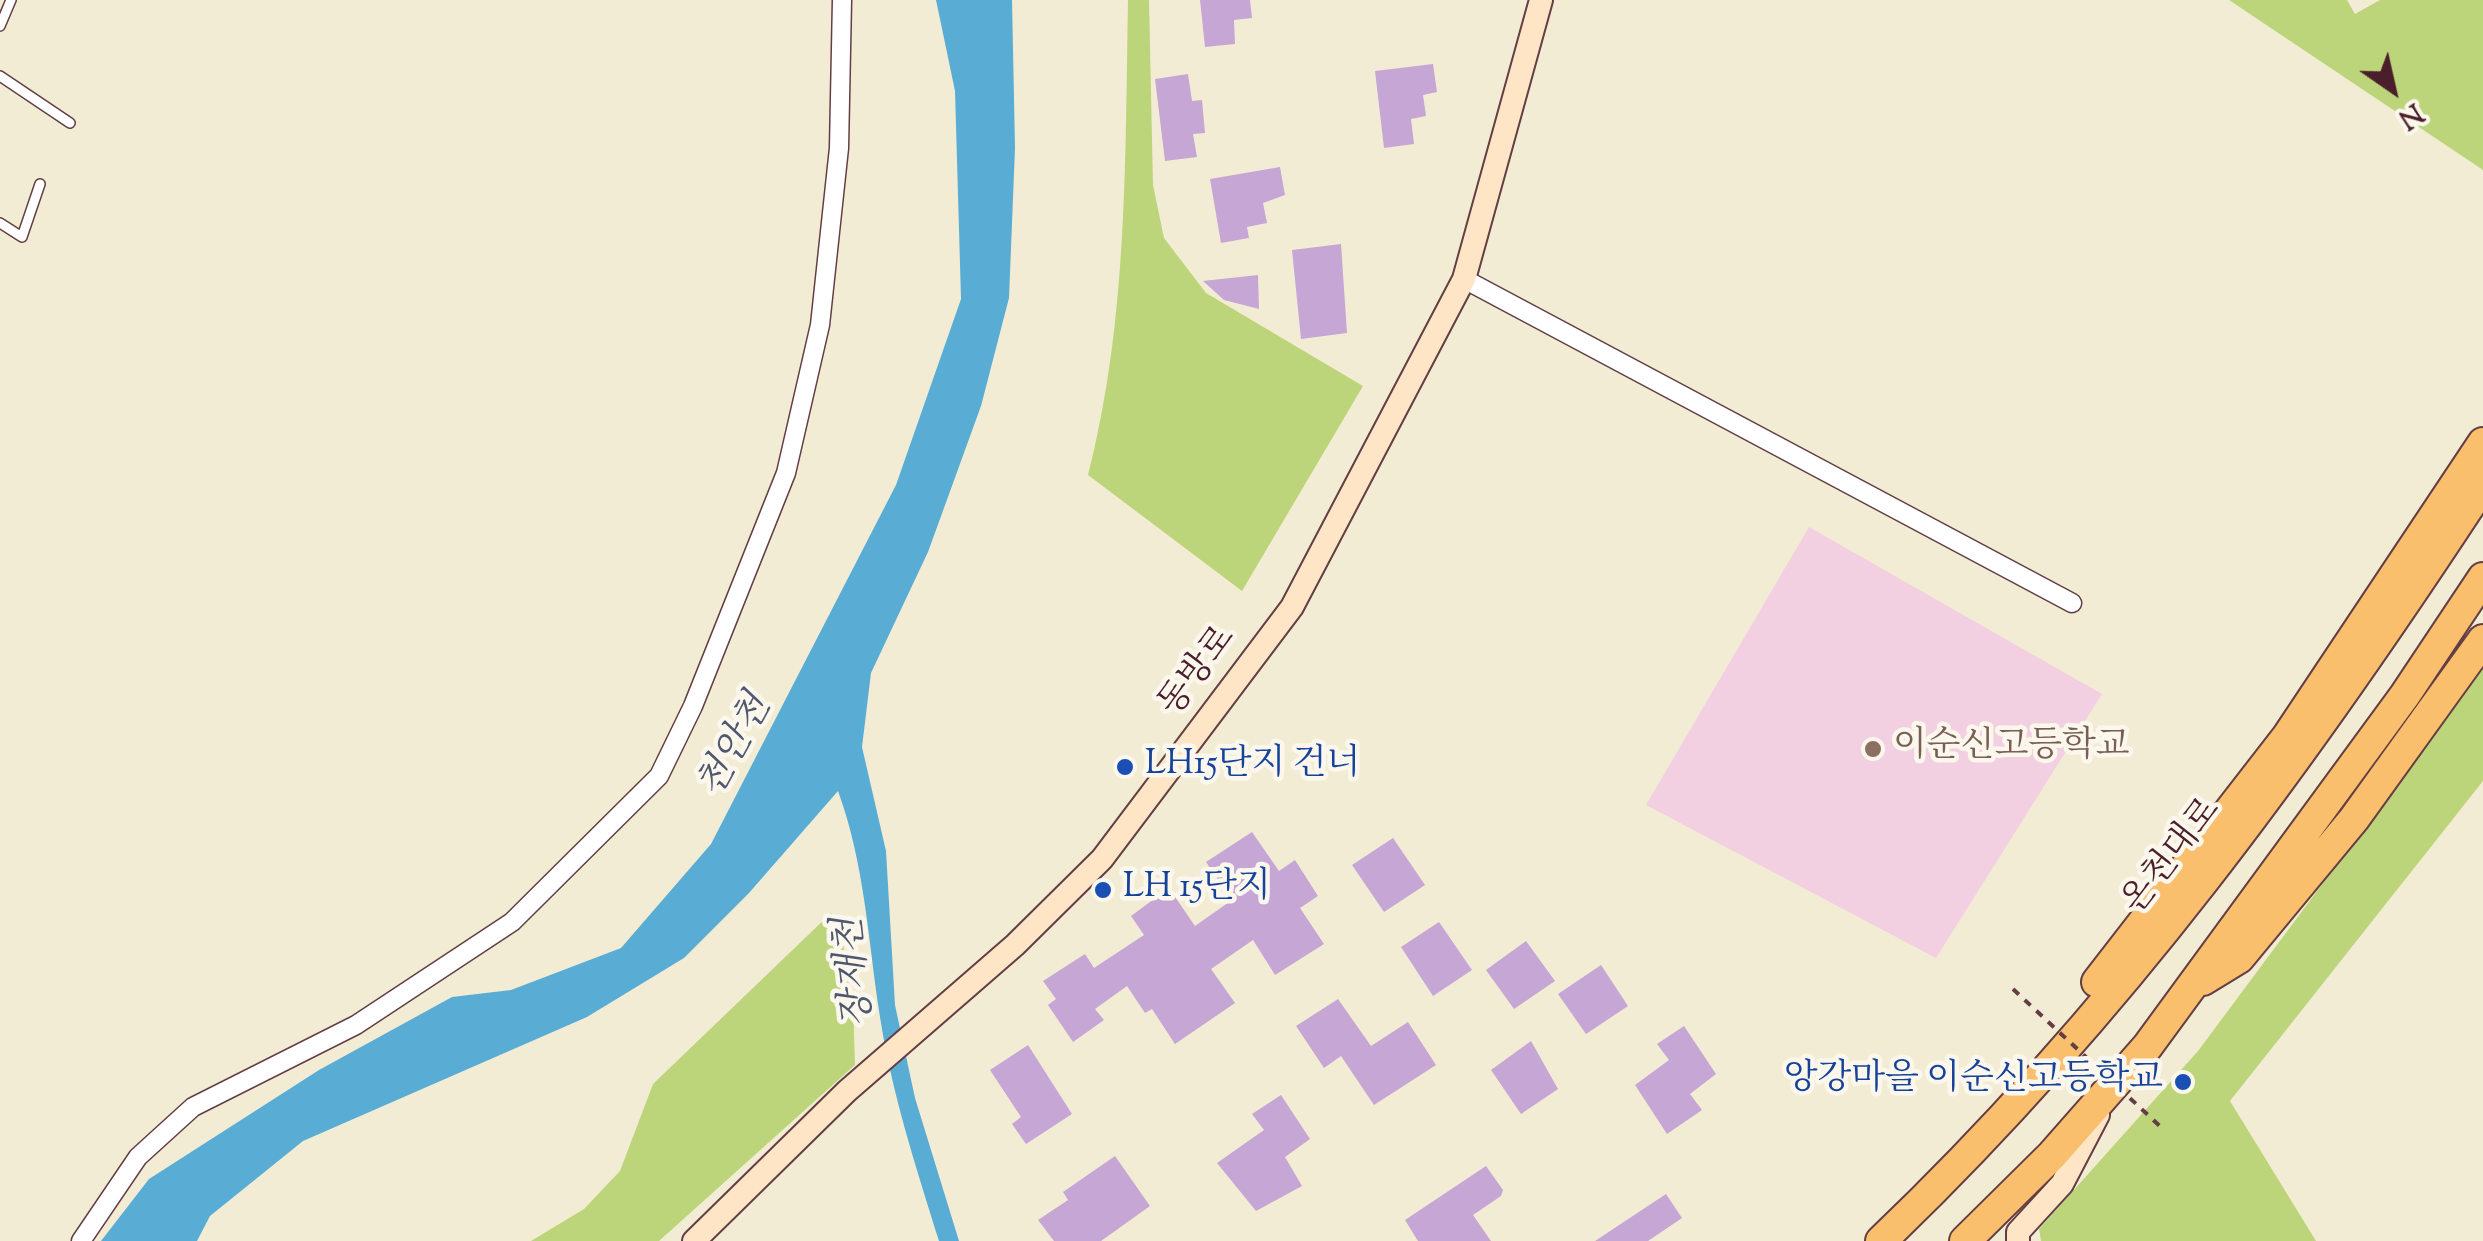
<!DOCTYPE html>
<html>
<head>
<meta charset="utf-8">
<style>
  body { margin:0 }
  #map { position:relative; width:2483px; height:1241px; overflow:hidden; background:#f3ecd5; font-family:"Sorts Mill Goudy",serif }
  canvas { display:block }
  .north { position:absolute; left:2343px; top:40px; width:100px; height:100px; -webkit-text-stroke:8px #fbf7ec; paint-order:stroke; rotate:146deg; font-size:28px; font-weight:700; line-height:40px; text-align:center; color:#4a1f2b }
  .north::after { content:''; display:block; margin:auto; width:35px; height:45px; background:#4a1f2b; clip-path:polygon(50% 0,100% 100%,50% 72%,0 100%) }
</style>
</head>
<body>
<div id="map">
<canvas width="2483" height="1241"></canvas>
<div class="north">N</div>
</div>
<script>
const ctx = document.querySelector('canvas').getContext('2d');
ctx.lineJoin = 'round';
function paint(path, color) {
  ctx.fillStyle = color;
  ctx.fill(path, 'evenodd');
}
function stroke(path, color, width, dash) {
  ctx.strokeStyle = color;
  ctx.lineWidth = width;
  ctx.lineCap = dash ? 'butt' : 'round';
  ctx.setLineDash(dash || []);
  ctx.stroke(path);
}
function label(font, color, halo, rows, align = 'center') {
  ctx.font = font + ' "Sorts Mill Goudy","Noto Serif KR",serif';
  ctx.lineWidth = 9;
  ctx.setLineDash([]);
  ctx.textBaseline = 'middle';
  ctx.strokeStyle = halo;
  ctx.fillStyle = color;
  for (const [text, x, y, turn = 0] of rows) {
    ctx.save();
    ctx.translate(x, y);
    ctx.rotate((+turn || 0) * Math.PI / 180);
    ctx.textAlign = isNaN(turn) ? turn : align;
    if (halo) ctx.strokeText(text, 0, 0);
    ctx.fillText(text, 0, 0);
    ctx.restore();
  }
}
paint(new Path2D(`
  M1809 527 2102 694 1936 958 1646 805Z`), '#f2cfe1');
paint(new Path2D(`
  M1128 0H1149L1153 185 1164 238 1206 293 1363 386 1242 591 1088 475C1128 319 1125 160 1128 0Z
  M2229 0H2347L2355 14 2380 0H2483V170Z
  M2483 668V781L2230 1101 2316 1241H2041L2039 1229 2198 1051Z
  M831 913 839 921 853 1002 855 1065 659 1241H531L584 1209 620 1171 653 1084Z`), '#bdd57a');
paint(new Path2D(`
  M936 0H1012L1015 148 1009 298 981 406 928 552 871 673 862 747 886 851 895 1005 915 1098 959 1241H939C916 1167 892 1094 880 1017 868 940 865 865 838 791L749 893 684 958 587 1017 303 1141 210 1216 197 1241H101L149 1179 319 1070 452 997 511 990 621 948 711 844 896 485 961 299 955 91Z`), '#59add5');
paint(new Path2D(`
  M1200 0H1250L1252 18 1234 20 1235 44 1205 47Z
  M1433 64 1437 92 1423 95 1426 116 1411 119 1414 144 1384 148 1375 71Z
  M1188 74 1192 101 1202 100 1205 133 1193 134 1197 157 1165 161 1155 79Z
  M1280 167 1285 195 1263 203 1267 223 1247 227 1249 238 1221 243 1210 179Z
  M1341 244 1347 333 1301 339 1292 250Z
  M1258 275 1259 309 1224 300 1203 281Z
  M1252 832 1279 871 1295 860 1318 896 1300 908 1324 944 1275 975 1253 940 1211 969 1235 1003 1175 1044 1152 1009 1145 1013 1127 986 1095 1009 1104 1020 1073 1042 1048 1005 1056 999 1043 981 1085 954 1094 968 1144 935 1131 916 1169 888 1195 926 1232 900 1206 862Z
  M1393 838 1425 885 1384 912 1352 865Z
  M1439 922 1472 970 1433 996 1401 947Z
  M1526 941 1555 981 1514 1009 1486 970Z
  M1601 965 1628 1006 1586 1034 1558 994Z
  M1338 999 1371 1046 1408 1022 1436 1065 1374 1105 1341 1056 1324 1068 1296 1026Z
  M1684 1026 1716 1074 1690 1094 1702 1110 1667 1134 1635 1085 1669 1060 1657 1044Z
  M1531 1041 1558 1089 1521 1114 1491 1070Z
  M1028 1045 1072 1114 1026 1144 1012 1124 1021 1117 990 1070Z
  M1281 1095 1310 1139 1285 1157 1302 1186 1256 1211 1217 1163 1264 1130 1252 1114Z
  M1115 1156 1150 1206 1101 1241H1054L1038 1220 1068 1200 1063 1192Z
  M1486 1166 1503 1190 1501 1196 1473 1215 1491 1241H1418L1405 1220Z
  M1666 1194 1682 1218 1648 1241H1595Z`), '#c5a6d5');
const lane = new Path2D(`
  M0 26 11 0
  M0 76 70 123
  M0 223 22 237 40 184`);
const street = new Path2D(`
  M1464 279 2072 603
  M81 1241 138 1157 193 1107 356 1025 512 922 659 776 693 706 786 473 820 325 839 148 842 0`);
const secondary = new Path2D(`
  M694 1241 847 1091 1015 945 1102 859 1292 607 1464 279 1541 0
  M2018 1241V1232L2062 1184 2098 1115`);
const highway = new Path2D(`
  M2203 980 2239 958 2354 819 2483 640
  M2097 982 2287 737 2483 443
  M1881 1241C2116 1017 2306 756 2483 485
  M1965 1241 2052 1155 2147 1047 2405 695 2483 578`);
stroke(lane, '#633e44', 12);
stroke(street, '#633e44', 21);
stroke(secondary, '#633e44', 26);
stroke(highway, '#633e44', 34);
stroke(lane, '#fff', 9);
stroke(street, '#fff', 18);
stroke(secondary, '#fde5c5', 22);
stroke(highway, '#f9bf6d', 30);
stroke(new Path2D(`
  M2013 989 2163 1129`), '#633e44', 4, [8, 8]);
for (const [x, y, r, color] of [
  [1873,749,10,"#8d6e63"],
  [1125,767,10,"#1a4fb4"],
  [1103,890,10,"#1a4fb4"],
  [2183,1082,10,"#1a4fb4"]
]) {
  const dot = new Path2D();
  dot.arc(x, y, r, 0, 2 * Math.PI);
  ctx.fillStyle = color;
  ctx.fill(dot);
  stroke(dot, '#fbf7ec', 4);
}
label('35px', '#4a1f2b', '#fbf7ec', [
  ["동방로",1200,673,-53],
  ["온천대로",2174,858,-52]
]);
label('35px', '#785e54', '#fbf7ec', [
  ["이순신고등학교",1893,749]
], 'left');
label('35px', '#164399', '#fbf7ec', [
  ["LH15단지 건너",1145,767],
  ["LH 15단지",1123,890],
  ["앙강마을 이순신고등학교",2163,1082,"right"]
], 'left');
label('italic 38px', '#50586f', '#fbf7ec', [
  ["천안천",738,748,-61],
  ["장재천",858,972,-96]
]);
</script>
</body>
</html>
